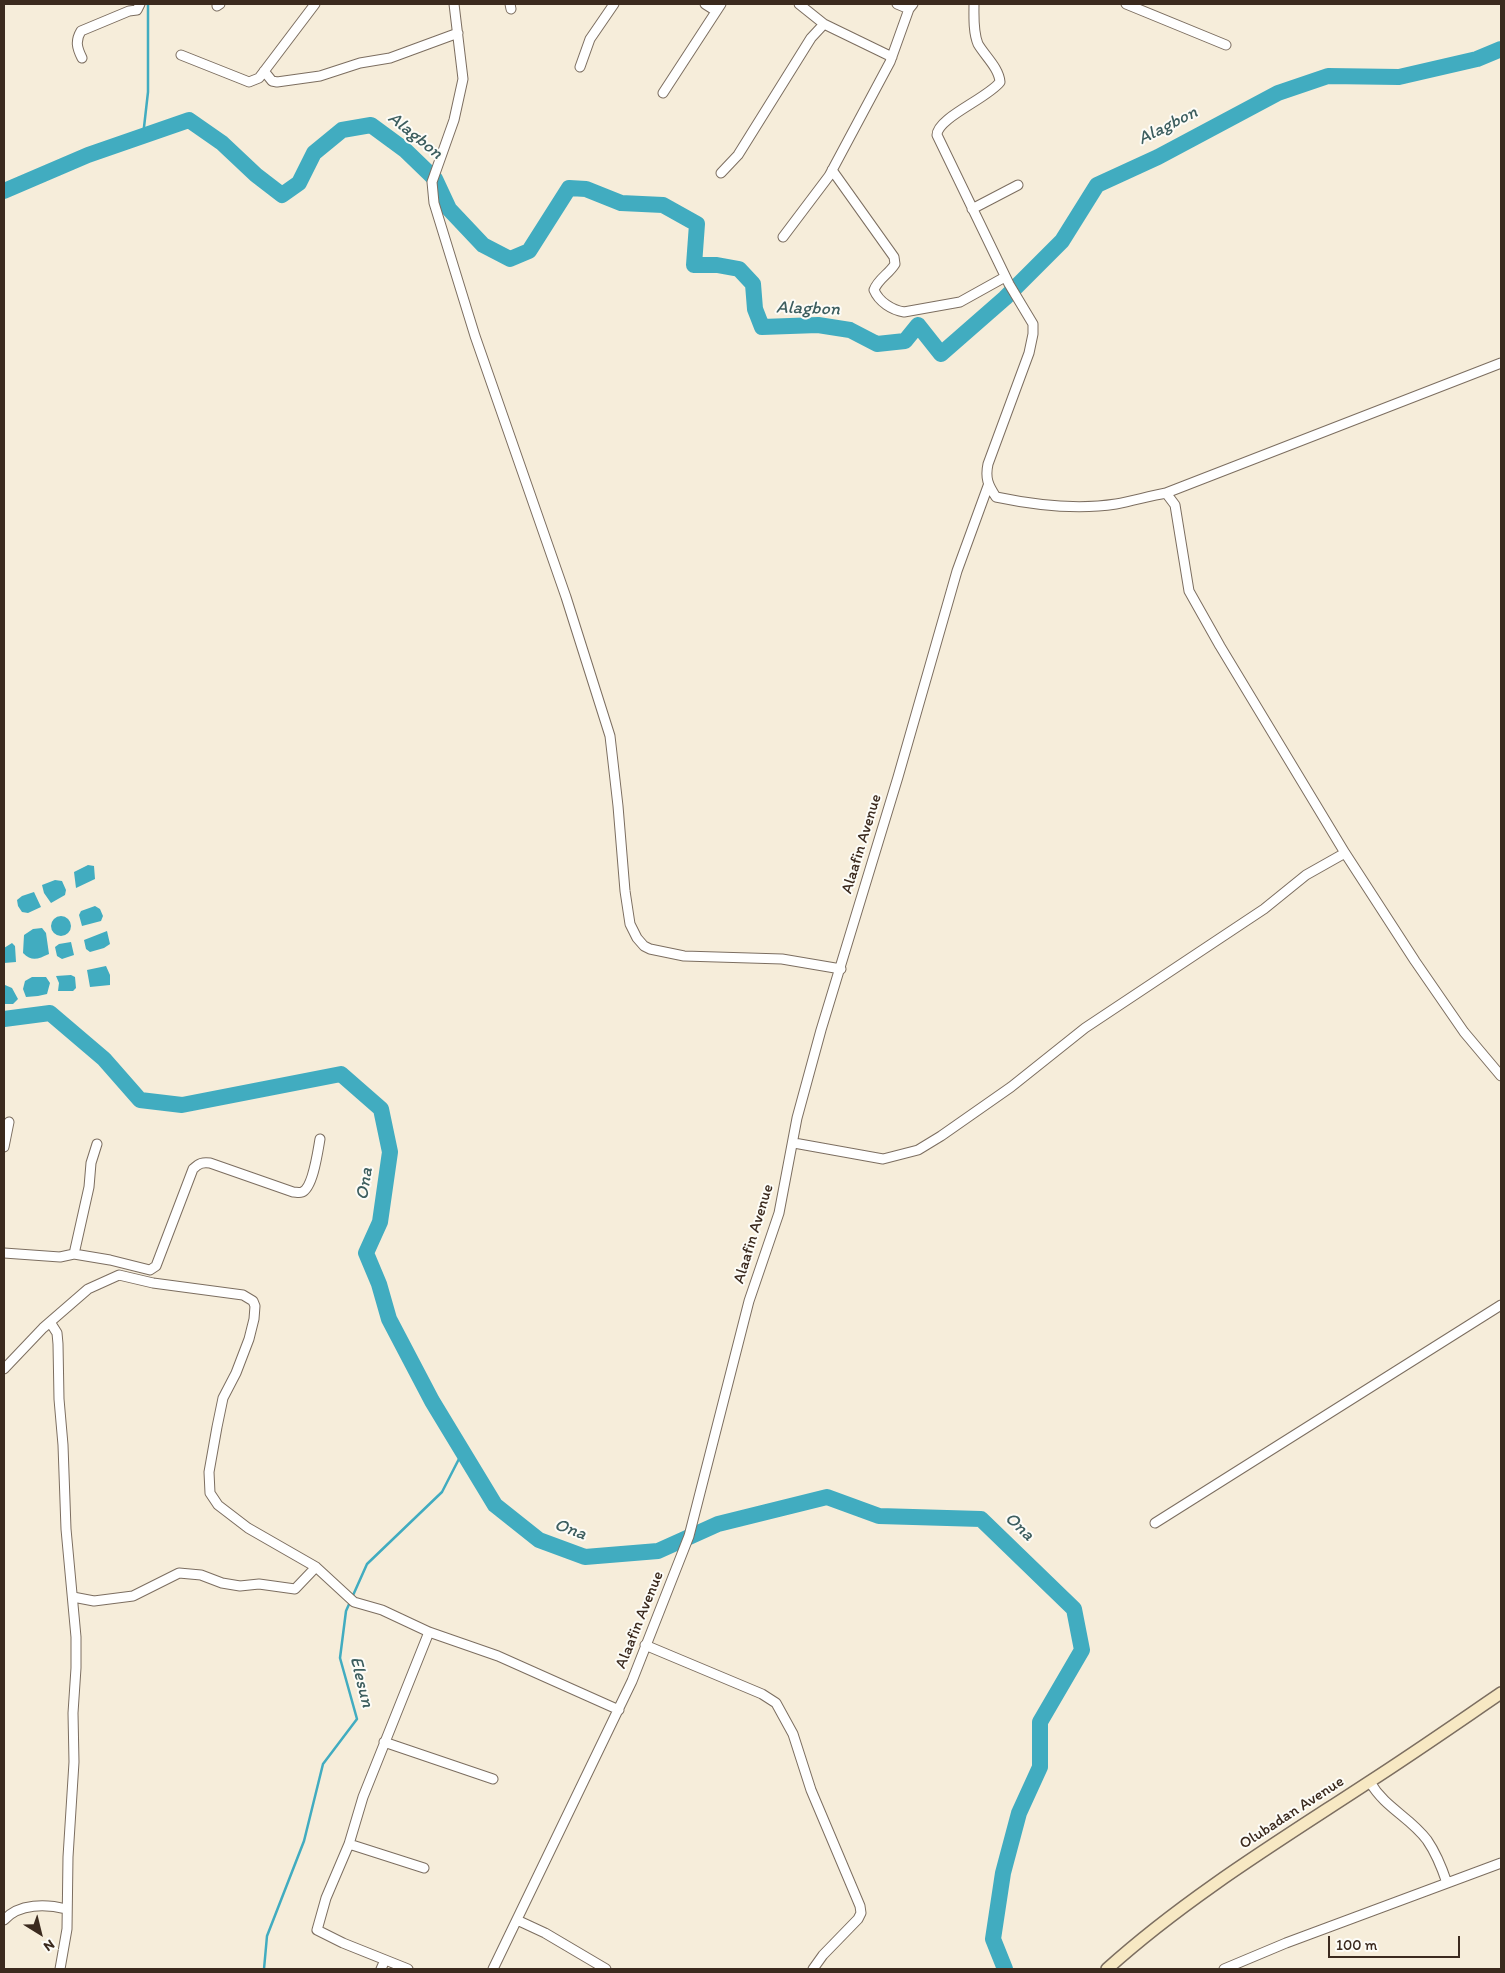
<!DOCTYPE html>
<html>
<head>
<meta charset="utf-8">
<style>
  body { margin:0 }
  #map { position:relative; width:1505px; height:1973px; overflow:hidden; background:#f6edda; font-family:Itim,sans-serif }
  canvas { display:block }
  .frame { position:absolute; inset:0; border:5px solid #3b2a1e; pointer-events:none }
  .north { position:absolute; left:15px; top:1908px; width:50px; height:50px; -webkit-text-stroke:4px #fdfcf7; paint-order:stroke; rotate:144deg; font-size:14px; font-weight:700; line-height:20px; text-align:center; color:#3b2a1e }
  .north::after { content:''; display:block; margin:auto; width:18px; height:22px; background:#3b2a1e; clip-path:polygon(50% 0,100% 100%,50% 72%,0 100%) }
  .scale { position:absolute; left:1328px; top:1936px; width:132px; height:22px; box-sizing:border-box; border:2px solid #3b2a1e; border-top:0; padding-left:6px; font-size:15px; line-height:18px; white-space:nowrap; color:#3b2a1e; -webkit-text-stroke:4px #fdfcf7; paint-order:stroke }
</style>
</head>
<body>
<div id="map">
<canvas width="1505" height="1973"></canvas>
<div class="frame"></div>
<div class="north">N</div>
<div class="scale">100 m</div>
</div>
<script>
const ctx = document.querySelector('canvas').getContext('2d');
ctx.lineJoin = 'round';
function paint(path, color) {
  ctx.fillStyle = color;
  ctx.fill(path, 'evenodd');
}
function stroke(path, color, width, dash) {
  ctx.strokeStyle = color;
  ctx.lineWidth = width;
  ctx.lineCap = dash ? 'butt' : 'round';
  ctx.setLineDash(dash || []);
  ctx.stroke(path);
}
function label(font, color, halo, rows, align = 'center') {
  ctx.font = font + ' Itim,sans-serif';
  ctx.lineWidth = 4;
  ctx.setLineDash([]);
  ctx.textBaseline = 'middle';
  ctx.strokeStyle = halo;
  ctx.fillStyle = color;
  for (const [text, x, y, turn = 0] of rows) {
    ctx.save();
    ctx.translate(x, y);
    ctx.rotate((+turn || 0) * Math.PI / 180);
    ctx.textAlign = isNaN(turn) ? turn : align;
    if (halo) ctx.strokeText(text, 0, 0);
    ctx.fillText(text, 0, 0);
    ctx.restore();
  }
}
paint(new Path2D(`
  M88 865 94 866 95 879 76 888 74 872Z
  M55 880 62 881 66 890 65 895 51 903 44 893 42 885Z
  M34 892 41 907 28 913 22 912 18 906 17 900 22 896Z
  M95 906 100 909 103 916 101 921 82 926 79 915 81 911Z
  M51 926a10 10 0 1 1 20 0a10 10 0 1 1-20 0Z
  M42 928 46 933 49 954C38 959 32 962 23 953L24 935 33 929Z
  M107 931 110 944 104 948 90 952 86 949 84 940Z
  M71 942 74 955 62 959 57 956 55 947 59 944Z
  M12 943 15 946 16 962 4 963V948Z
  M106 966 110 975V985L90 987 87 970Z
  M71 975 75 977 76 988 73 991H58L59 983 56 976Z
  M32 977H46L50 983 47 994 38 996 26 997 23 989 25 981Z
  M5 985 12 988 18 999 13 1004H4Z`), '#41acc0');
stroke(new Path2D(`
  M143 136 148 92V4
  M264 1969 267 1936 304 1841 323 1764 357 1719 340 1658 346 1611 367 1564 442 1492 463 1451`), '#41acc0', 2.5);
stroke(new Path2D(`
  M4 191 88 155 189 120 222 143 256 175 282 195 299 183 314 153 342 130 371 125 405 150 435 179 449 209 483 245 510 259 529 251 569 188 586 189 621 203 663 205 697 224 694 265H717L739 269 753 284 755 309 762 327 818 325 850 330 877 344 905 341 918 325 941 354 1005 298 1062 241 1097 185 1158 157 1278 93 1328 76 1399 77 1477 59 1501 49
  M4 1019 50 1013 104 1059 140 1100 182 1105 341 1074 381 1109 390 1152 380 1222 366 1253 379 1284 389 1319 432 1401 495 1505 539 1540 585 1557 658 1551 718 1524 827 1497 879 1516 981 1519 1074 1609 1082 1650 1040 1722V1767L1019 1813 1003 1873 993 1939 1005 1969`), '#41acc0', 16);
const street = new Path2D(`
  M454 4 463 79 454 120 432 182 434 203 475 336 566 597 610 736 618 806 625 891 630 924 637 938 644 946 650 949 684 956 782 959 841 969
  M510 4 511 9
  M705 4 716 11
  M799 4 824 24 892 57
  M897 4 909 9
  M974 4C974 16 973 32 978 44 985 56 999 68 1000 82 988 98 937 118 937 135L1009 284 1033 324V334L1029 353 988 464C985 478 988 485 996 497 1034 505 1077 510 1116 504 1133 501 1149 496 1166 493L1501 363
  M1126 4 1226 45
  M217 6 220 4
  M181 55 244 80 249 82 259 78 315 4
  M82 58C77 48 75 41 81 31L129 11 137 10 140 4
  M580 67 590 39 614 4
  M264 71 272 81 277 82 320 76 360 63 390 58 458 33
  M663 93 721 4
  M832 170 894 257 895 264C889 274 878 279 874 290 879 302 892 310 904 312L960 302 1005 277
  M721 173 738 155 811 38 824 24
  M972 209 1018 185
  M783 237 829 176 890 62 909 9 913 4
  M1166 493 1175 505 1189 591 1220 646 1345 853 1415 961 1464 1032 1501 1076
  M794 1143 883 1159 918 1150 941 1136 1011 1087 1085 1028 1264 909 1306 875 1345 853
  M4 1147 9 1122
  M4 1253 60 1257 74 1254 110 1260 150 1270 156 1266 193 1169C199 1163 203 1162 210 1163L293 1192C296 1192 299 1193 302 1192 313 1188 318 1150 320 1139
  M74 1254 89 1187 91 1163 97 1144
  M50 1322 57 1333 58 1344 59 1399 63 1445 66 1529 76 1637V1668L73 1713 74 1762 68 1857 67 1929 60 1969
  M4 1369 43 1328 88 1289 119 1275 153 1283 243 1295 253 1301 255 1306 254 1319 249 1339 236 1373 223 1398 217 1427 209 1472 210 1493 218 1505 248 1528 316 1567 354 1602 382 1610 429 1632 498 1656 619 1710
  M1155 1523 1501 1305
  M73 1597 94 1601 133 1596 179 1573 201 1575 222 1583 240 1586 259 1584 295 1589 316 1567
  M645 1645 762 1694 776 1703 793 1734 811 1790 860 1906 861 1913 858 1919 823 1955 813 1969
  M384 1742 493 1779
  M1370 1782C1385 1808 1410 1817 1427 1840 1436 1853 1442 1868 1447 1883
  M349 1844 424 1868
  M4 1920C19 1903 47 1904 66 1909
  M517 1920 545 1933 606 1969
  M381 1969 385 1960
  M408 1969 343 1943 317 1930 326 1898 349 1844 363 1797 429 1632
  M493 1969 632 1681 689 1536 749 1301 779 1213 797 1118 821 1030 898 777 957 571 988 486
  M1224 1969 1286 1943 1501 1863`);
const secondary = new Path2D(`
  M1107 1969C1187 1897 1279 1841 1369 1782 1414 1753 1457 1723 1501 1693`);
stroke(street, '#7c6e60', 11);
stroke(secondary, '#7c6e60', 14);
stroke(street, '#fff', 9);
stroke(secondary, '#f7e8c3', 11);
label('16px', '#3b2a1e', '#fdfcf7', [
  ["Alaafin Avenue",862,844,-73],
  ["Alaafin Avenue",754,1234,-73],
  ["Alaafin Avenue",640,1620,-68],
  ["Olubadan Avenue",1292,1813,-33]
]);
label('italic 18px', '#3d5e5f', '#fdfcf7', [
  ["Alagbon",1168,126,-27],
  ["Alagbon",415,136,39],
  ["Alagbon",808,309,2],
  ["Ona",365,1184,-81],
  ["Ona",1019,1527,43],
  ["Ona",570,1530,20],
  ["Elesun",361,1682,76]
]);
</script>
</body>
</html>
